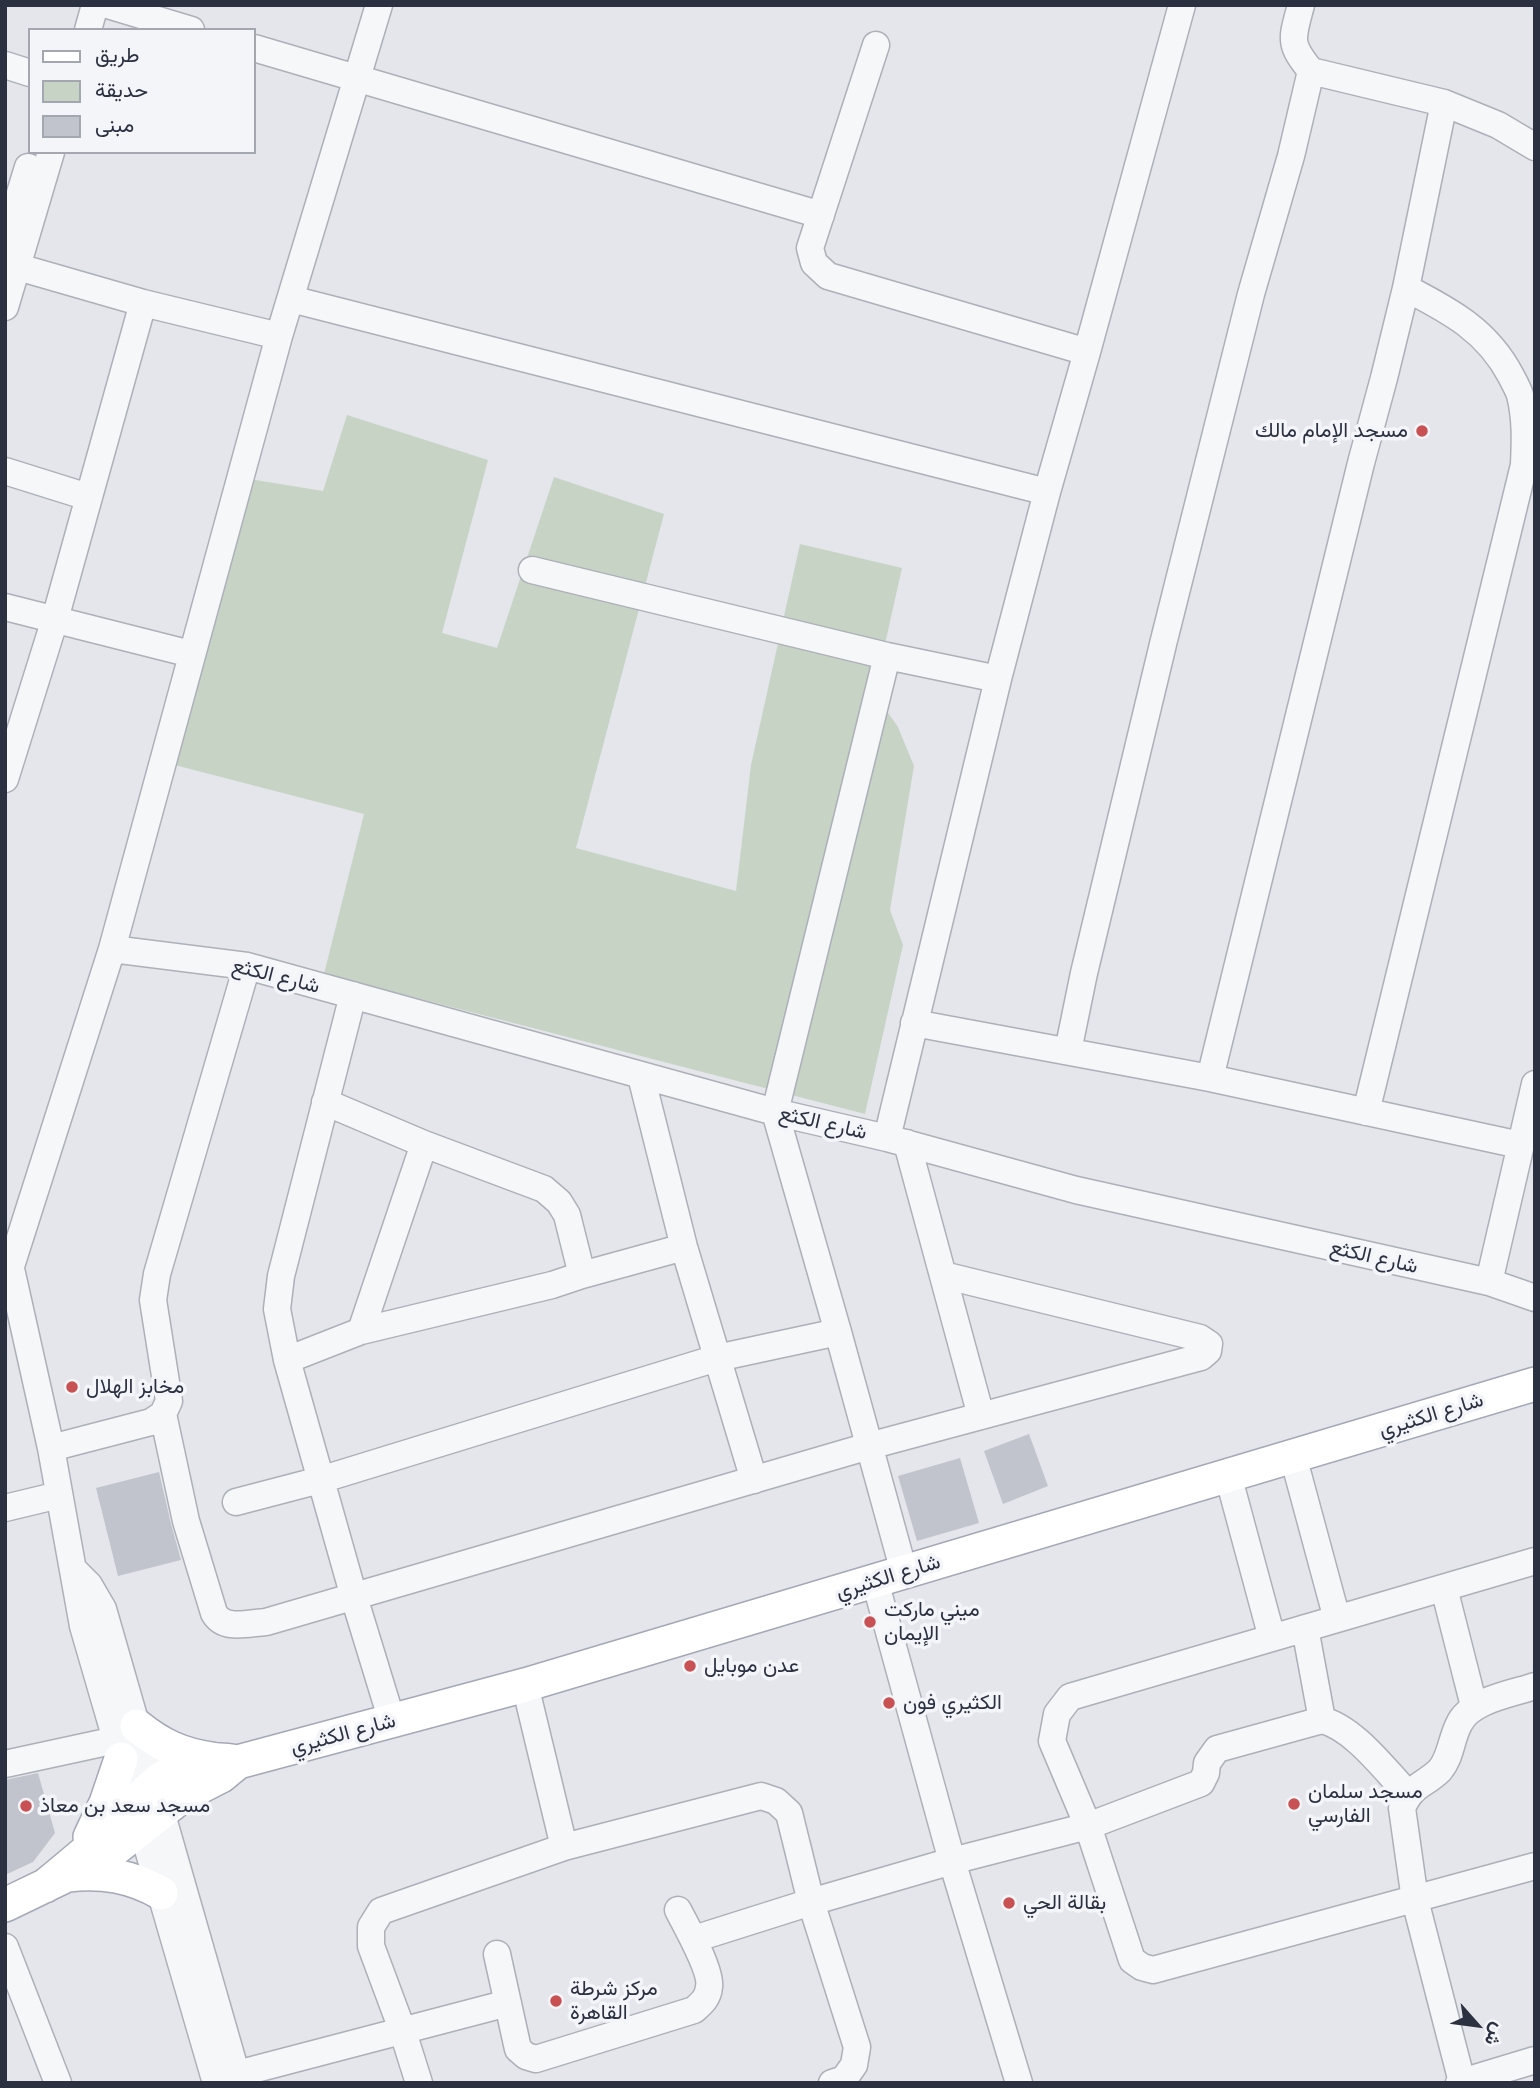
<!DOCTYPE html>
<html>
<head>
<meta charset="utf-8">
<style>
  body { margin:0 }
  #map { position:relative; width:1540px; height:2088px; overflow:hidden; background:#e4e6eb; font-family:Raleway,Vazirmatn,sans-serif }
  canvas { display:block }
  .frame { position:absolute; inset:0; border:7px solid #2c3142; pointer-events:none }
  .legend { position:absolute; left:28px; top:28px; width:228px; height:126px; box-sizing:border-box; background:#f3f5f8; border:2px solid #a3a7af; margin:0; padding:9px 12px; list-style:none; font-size:21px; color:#2c3142 }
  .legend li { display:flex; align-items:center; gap:14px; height:35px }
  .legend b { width:35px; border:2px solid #a3a7af }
  .north { position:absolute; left:1442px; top:1990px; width:70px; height:70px; -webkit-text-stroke:5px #f3f5f8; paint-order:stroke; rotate:118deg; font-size:19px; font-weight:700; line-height:28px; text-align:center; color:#2c3142 }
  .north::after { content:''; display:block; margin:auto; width:24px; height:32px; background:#2c3142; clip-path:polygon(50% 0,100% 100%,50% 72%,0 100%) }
</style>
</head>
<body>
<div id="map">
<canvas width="1540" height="2088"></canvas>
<div class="frame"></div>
<ul class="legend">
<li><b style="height:9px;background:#fff"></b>طريق</li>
<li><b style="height:19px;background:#c7d4c5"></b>حديقة</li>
<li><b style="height:19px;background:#c1c4cd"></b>مبنى</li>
</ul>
<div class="north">ش</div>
</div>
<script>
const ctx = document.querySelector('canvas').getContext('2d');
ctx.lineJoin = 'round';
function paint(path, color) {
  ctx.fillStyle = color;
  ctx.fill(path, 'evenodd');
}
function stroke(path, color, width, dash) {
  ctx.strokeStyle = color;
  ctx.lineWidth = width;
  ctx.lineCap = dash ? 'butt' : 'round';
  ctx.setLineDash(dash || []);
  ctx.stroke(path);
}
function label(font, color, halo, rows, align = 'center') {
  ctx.font = font + ' Raleway,Vazirmatn,sans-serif';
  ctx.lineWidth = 7;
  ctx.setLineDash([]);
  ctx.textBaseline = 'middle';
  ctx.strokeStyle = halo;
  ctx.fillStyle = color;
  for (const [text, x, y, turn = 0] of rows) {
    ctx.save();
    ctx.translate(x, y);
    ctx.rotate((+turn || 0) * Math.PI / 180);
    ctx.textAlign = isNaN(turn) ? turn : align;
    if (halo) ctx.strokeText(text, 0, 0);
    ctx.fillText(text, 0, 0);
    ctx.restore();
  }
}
paint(new Path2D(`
  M347 415 488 460 442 633 497 648 554 477 664 514 576 848 736 891 751 765 800 544 902 568 874 693 898 727 914 766 890 910 903 945 865 1114 324 974 364 814 163 762 237 477 323 491Z`), '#c7d4c5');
paint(new Path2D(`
  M1029 1434 1048 1486 1003 1504 984 1451Z
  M960 1458 979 1523 917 1541 898 1476Z
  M159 1472 171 1524 181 1560 118 1576 96 1488Z
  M38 1773 55 1833 33 1862 5 1875V1780Z`), '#c1c4cd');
const minor = new Path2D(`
  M108 5 191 30
  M1301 5C1292 39 1288 43 1311 71L1444 103 1498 125 1535 147
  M88 30 95 5
  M876 45 810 248 814 263 828 276 1087 352
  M254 48 821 215
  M5 65 30 73
  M5 242 28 167
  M18 267 143 303 279 336
  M291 299 1047 492
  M5 307 51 152
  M5 471 88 497
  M532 570 887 656 998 679
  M5 607 191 654
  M887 656 775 1112 838 1332 904 1572
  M5 779 55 619 143 303
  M112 949 247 966 775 1112 887 1138 1076 1190 1489 1282 1535 1298
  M353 995 281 1276 277 1309 287 1360 354 1597 392 1721
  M914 1023 1210 1078 1520 1145
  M1068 1051 1084 973 1164 640 1251 294 1291 156 1311 71
  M641 1076 684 1247 754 1480
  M1210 1078 1361 463 1384 378 1406 288 1444 103
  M325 1102 424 1144 544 1189 559 1202 567 1215 582 1275
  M1366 1112 1524 465C1525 441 1526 419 1520 395 1518 389 1514 382 1511 376 1487 330 1450 311 1406 288
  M887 1138 998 679 1047 492 1087 352 1182 5
  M907 1143 981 1416
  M7 1251 51 1448 83 1626 216 2083
  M11 1266 112 949 279 336 379 5
  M1489 1282 1535 1084
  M361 1331 424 1144
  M287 1360 361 1331 552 1285 582 1275 684 1247
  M163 1414 186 1521 214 1613C224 1631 248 1623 266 1622L869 1446 1201 1357 1208 1351 1209 1344 1200 1338 943 1275
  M51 1448 151 1422 163 1414 169 1401 153 1300 157 1274 247 966
  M1293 1456 1337 1619
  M1228 1475 1272 1638
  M236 1502 320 1480 717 1358 838 1332
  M5 1508 59 1495
  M1535 1561 1070 1697 1057 1714 1052 1741 1088 1826 1132 1960 1142 1967 1153 1970 1535 1866
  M73 1569 89 1585 103 1609 239 2083
  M875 1581 952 1861 1019 2083
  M1444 1588 1474 1706
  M1305 1628 1322 1720
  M525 1685 564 1847
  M5 1764 116 1740
  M694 1939 811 1902 952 1861 1088 1826 1201 1783 1206 1773 1207 1763 1217 1749 1322 1720C1354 1728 1385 1770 1408 1794
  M5 1947 58 2083
  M497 1954 518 2049 526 2056 536 2059 694 2010C702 2003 708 1998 709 1987 712 1972 686 1925 678 1910
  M237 2074 508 2003
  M1462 2082 1415 1900 1402 1808C1413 1783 1424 1786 1440 1770 1451 1757 1451 1739 1459 1724 1470 1700 1511 1694 1535 1686
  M419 2083 403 2032 371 1946V1927L381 1911 564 1847 761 1796 776 1801 789 1813 811 1902 857 2047 854 2065 844 2079 832 2083
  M1459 2083 1535 2060`);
const major = new Path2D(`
  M137 1726C160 1745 182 1755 212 1759
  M90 1837 106 1803 121 1759
  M116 1848 182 1796 221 1776 238 1762
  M68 1875C102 1871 131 1876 161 1893
  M45 1886C62 1872 79 1858 95 1844 140 1802 168 1748 238 1762L525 1685 1535 1384
  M5 1905 63 1877`);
stroke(minor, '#adb0b8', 29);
stroke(major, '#a4a9b6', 36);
stroke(minor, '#f6f7f9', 26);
stroke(major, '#fff', 33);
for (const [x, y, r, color] of [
  [1422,431,7,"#c85154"],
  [72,1387,7,"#c85154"],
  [870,1622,7,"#c85154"],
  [690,1666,7,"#c85154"],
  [889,1703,7,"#c85154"],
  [1294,1804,7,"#c85154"],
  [26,1806,7,"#c85154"],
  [1009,1903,7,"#c85154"],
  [556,2001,7,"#c85154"]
]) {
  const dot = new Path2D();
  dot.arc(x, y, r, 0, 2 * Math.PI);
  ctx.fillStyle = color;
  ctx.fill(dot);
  stroke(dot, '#f3f5f8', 2.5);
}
label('21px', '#2c3142', '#f3f5f8', [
  ["مسجد الإمام مالك",1408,431,"right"],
  ["مخابز الهلال",86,1387],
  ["ميني ماركت",884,1610],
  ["الإيمان",884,1634],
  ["عدن موبايل",704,1666],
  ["الكثيري فون",903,1703],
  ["مسجد سلمان",1308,1792],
  ["الفارسي",1308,1816],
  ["مسجد سعد بن معاذ",40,1806],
  ["بقالة الحي",1023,1903],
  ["مركز شرطة",570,1989],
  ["القاهرة",570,2013]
], 'left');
label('21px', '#2c3142', '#f3f5f8', [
  ["شارع الكثع",276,976,14],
  ["شارع الكثع",823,1123,13],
  ["شارع الكثع",1374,1257,13],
  ["شارع الكثيري",1431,1415,-17],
  ["شارع الكثيري",888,1577,-17],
  ["شارع الكثيري",343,1734,-15]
]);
</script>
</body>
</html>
